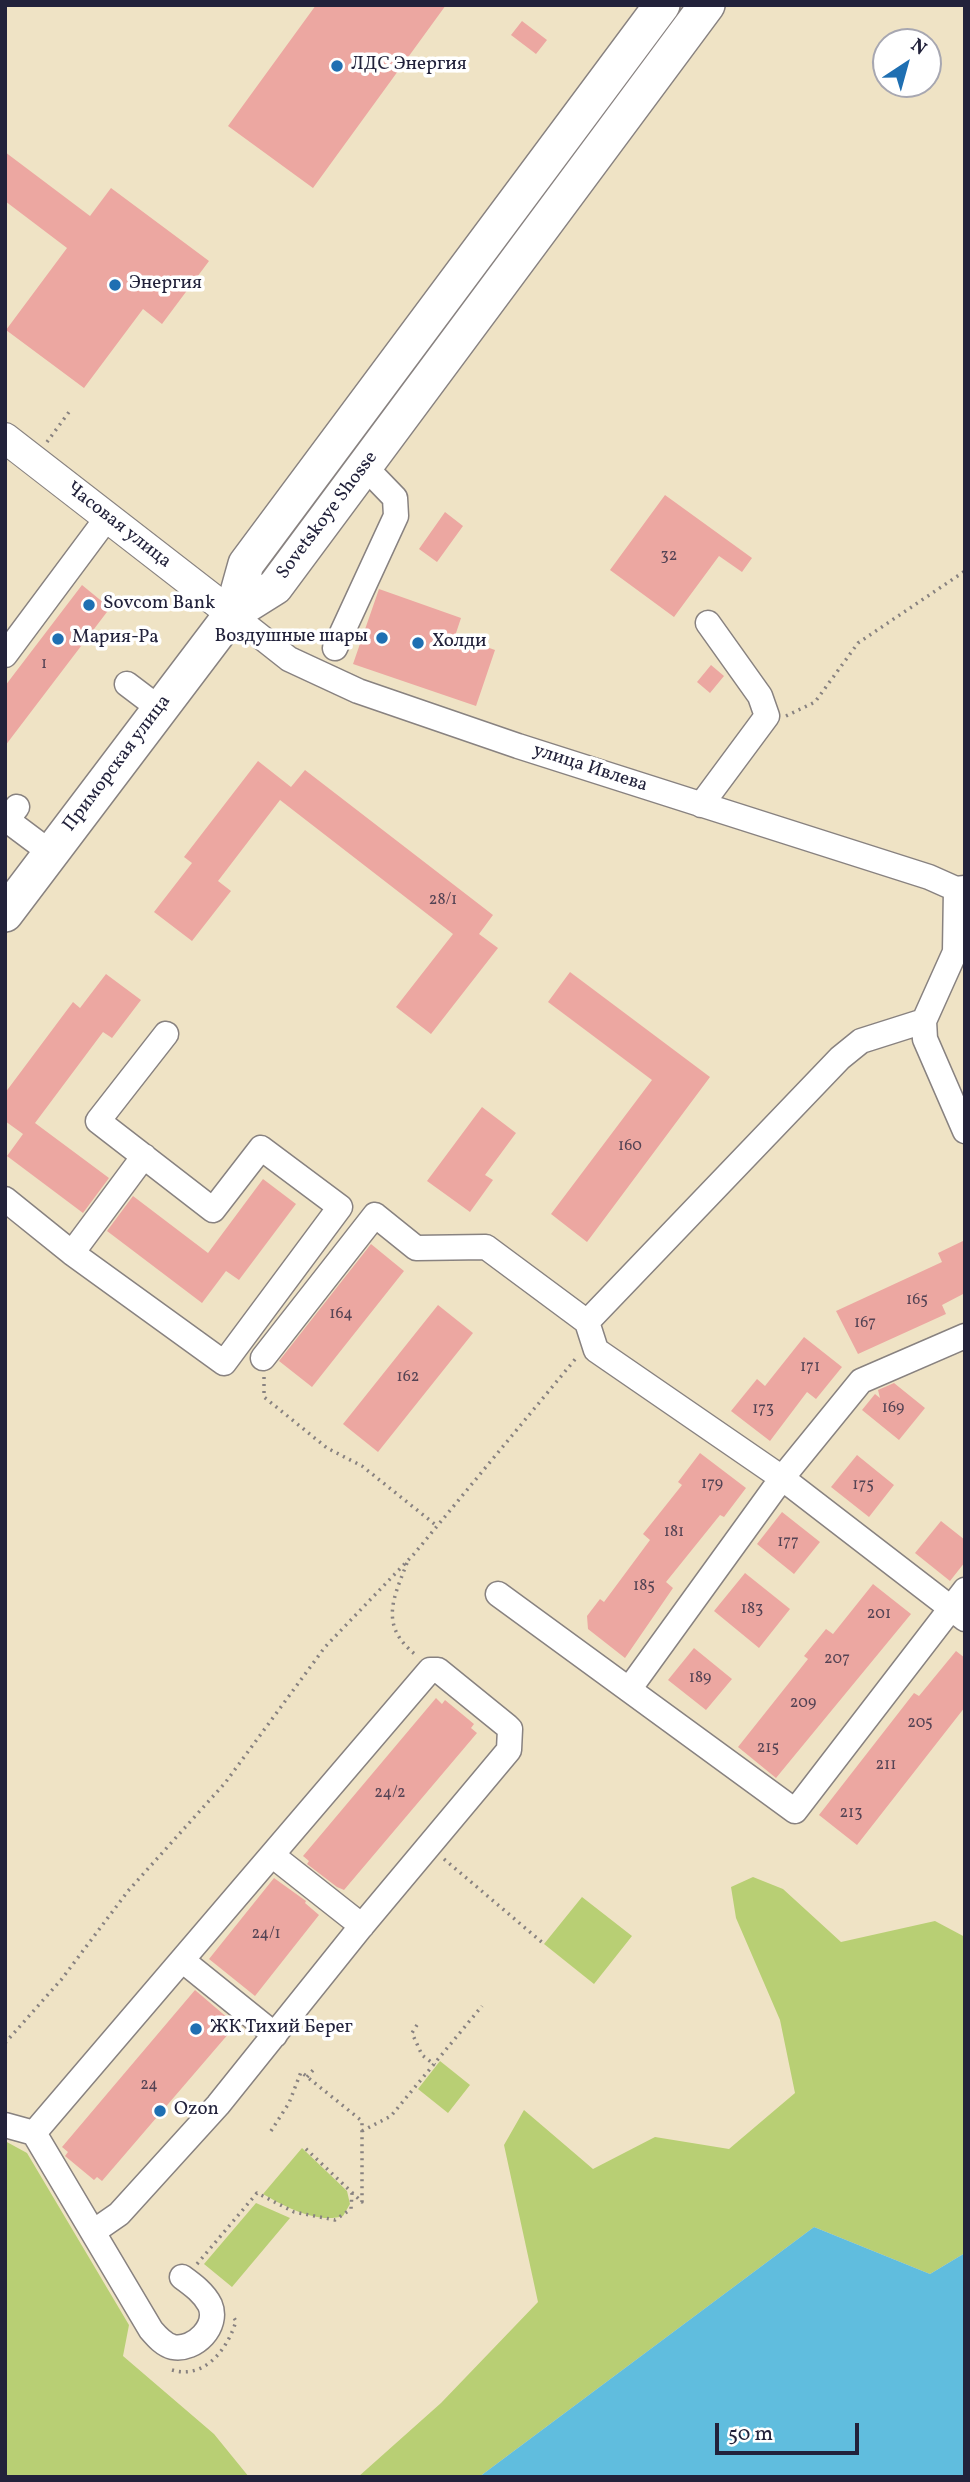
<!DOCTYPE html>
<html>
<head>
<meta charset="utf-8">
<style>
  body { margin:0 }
  #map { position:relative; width:970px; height:2482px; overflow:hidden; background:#efe3c5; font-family:Vollkorn,serif }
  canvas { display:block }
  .frame { position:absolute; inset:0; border:7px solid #22223b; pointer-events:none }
  .north { position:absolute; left:872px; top:28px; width:70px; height:70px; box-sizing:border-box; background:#fff; border:2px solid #a7a7b1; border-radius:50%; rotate:36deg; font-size:19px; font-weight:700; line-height:28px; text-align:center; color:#22223b }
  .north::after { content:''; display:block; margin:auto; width:24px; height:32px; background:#1f6fb2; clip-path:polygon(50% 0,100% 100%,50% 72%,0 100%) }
  .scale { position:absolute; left:715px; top:2423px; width:144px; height:32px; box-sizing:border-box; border:4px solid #22223b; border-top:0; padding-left:9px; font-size:21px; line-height:24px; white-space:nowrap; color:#22223b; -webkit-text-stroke:5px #fff; paint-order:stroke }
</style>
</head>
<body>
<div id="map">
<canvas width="970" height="2482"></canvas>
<div class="frame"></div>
<div class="north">N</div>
<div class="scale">50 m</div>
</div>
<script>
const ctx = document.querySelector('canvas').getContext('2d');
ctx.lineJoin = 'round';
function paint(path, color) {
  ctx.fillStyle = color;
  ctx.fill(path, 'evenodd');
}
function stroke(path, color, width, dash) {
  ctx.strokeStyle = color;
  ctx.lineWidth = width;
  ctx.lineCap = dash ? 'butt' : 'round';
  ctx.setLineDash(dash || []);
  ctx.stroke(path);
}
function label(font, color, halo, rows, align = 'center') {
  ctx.font = font + ' Vollkorn,serif';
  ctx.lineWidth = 7;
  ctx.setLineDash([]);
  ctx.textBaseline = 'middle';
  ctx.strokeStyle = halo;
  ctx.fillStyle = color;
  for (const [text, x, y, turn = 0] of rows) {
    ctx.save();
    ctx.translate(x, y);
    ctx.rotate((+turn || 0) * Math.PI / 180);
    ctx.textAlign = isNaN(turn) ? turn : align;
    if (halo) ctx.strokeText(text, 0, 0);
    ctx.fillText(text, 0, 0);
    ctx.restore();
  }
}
paint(new Path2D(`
  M753 1877 783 1889 841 1942 935 1921 965 1937V2253L930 2274 814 2227 479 2477H358L441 2403 538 2302 504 2145 524 2110 593 2169 655 2137 729 2149 795 2093 780 2020 736 1918 731 1887Z
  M582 1897 632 1936 594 1984 544 1944Z
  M440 2061 470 2085 448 2113 418 2089Z
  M5 2141 27 2153 129 2325 123 2356 214 2434 249 2477H5Z
  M302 2148 347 2191 350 2204 343 2216C318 2224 285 2207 263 2194Z
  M256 2203 290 2218 232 2287 204 2264Z`), '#b8cf74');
paint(new Path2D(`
  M814 2227 930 2274 965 2253V2477H479Z`), '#60bdde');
paint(new Path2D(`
  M316 5H446L313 188 228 126Z
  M522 21 547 40 536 54 511 35Z
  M5 152 90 216 111 188 209 261 162 324 143 309 84 388 6 330 67 248 5 201Z
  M665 495 752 558 742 572 719 556 674 617 610 570Z
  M445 512 463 526 437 562 419 549Z
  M82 585 110 608 5 746V686Z
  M379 589 461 618 455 636 495 650 476 706 353 664Z
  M711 665 724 676 710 693 697 682Z
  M258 761 291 787 305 770 493 915 479 934 498 948 431 1034 396 1007 453 934 280 800 218 881 231 891 192 941 154 912 192 863 184 857Z
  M570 972 710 1077 587 1242 551 1214 652 1080 548 1002Z
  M106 974 141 1000 112 1038 103 1032 35 1123 109 1178 83 1213 7 1156 23 1134 5 1121V1093L73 1002 80 1008Z
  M482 1107 516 1133 485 1175 493 1180 470 1212 427 1181Z
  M263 1179 296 1204 239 1280 226 1271 202 1303 107 1231 133 1196 208 1253Z
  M965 1240V1293L942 1305 946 1314 858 1354 836 1311 942 1262 938 1253Z
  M371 1244 404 1271 312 1387 279 1361Z
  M438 1305 473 1333 378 1452 343 1424Z
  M804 1337 842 1367 816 1399 807 1392 770 1441 731 1411 757 1379 765 1386Z
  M894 1383 925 1408 899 1440 862 1410 875 1394 880 1398 878 1390Z
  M700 1453 746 1488 724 1517 720 1515 666 1582 673 1588 625 1658 588 1629 587 1616 600 1599 604 1602 650 1540 643 1534 682 1485 678 1482Z
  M857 1455 894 1485 869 1517 831 1487Z
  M782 1512 820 1542 794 1574 757 1544Z
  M941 1521 965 1540V1562L950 1581 915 1553Z
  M745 1573 790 1609 759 1648 714 1611Z
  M873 1584 911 1614 776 1778 738 1747 808 1659 804 1656 826 1629 833 1634Z
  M694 1648 732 1679 706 1710 668 1680Z
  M956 1651 965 1658V1707L857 1845 819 1815 914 1693 919 1696Z
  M436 1698 442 1704 445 1700 474 1724 471 1728 477 1733 344 1890 337 1887 307 1864 309 1861 303 1856Z
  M274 1878 306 1901 305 1903 319 1915 255 1996 209 1959Z
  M195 1990 236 2025 102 2181 97 2177 94 2180 65 2156 68 2152 62 2147Z`), '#eca7a1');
const minor = new Path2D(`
  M232 614 289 659 358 691 518 746 929 877 956 889 965 888
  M335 648 396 516 395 498 365 467
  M5 655 107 518
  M127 684 160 709
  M701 805 767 716 760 696 708 623
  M17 807 7 820 51 853
  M956 889 955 952 924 1021 925 1039 965 1131
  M5 1199 72 1253 144 1156
  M72 1253 224 1363 340 1207 261 1148 213 1210 98 1121 166 1034
  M587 1322 840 1058 861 1041 924 1021
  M263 1358 375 1215 416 1248 486 1247 587 1322 596 1350 782 1478 965 1619
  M498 1594 795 1811 965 1590
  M630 1688 782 1478 861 1381 965 1336
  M272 1855 362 1926
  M182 1960 275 2035
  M5 2125 34 2133 151 2330C157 2337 164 2345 173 2347 195 2351 219 2326 210 2305 204 2293 193 2285 182 2277
  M34 2133 430 1670H438L507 1726 510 1729 509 1750 360 1928 218 2105 119 2214 93 2232`);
const major = new Path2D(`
  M5 438 232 614`);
const highway = new Path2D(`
  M232 614 246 564 662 5
  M5 914 232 614 275 587 707 5`);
stroke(minor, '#888280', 27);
stroke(major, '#888280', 32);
stroke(highway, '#888280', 38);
stroke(new Path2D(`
  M47 442 69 412
  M786 716 815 702 858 643 965 571
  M264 1377V1397L327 1448 362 1466 437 1526
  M407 1563C393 1599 379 1626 416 1655
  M444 1859 544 1944
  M417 2025 412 2033 422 2055 435 2065
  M5 2043 61 1980 128 1891 225 1783 325 1647 414 1554 577 1357
  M307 2077 314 2069
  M271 2131 289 2103 301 2072 362 2121V2202L304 2147
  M362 2131 391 2116 482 2006
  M197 2264 257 2193 294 2212 335 2220 351 2209 352 2193
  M172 2370C205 2380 228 2348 236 2321L234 2318`), '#888280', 3.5, [2, 5]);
stroke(minor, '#fff', 24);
stroke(major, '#fff', 30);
stroke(highway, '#fff', 35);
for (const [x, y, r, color] of [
  [337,66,7,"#1f6fb2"],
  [115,285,7,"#1f6fb2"],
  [89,605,7,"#1f6fb2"],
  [382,638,7,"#1f6fb2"],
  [58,639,7,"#1f6fb2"],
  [418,643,7,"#1f6fb2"],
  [196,2029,7,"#1f6fb2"],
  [160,2111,7,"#1f6fb2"]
]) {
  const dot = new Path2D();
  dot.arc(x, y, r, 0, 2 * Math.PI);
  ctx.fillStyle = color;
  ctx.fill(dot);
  stroke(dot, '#fff', 2.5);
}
label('16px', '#544354', null, [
  ["32",669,557],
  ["1",44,665],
  ["28/1",443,901],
  ["160",630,1147],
  ["165",917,1301],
  ["164",341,1315],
  ["167",865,1324],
  ["171",810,1368],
  ["162",408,1378],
  ["169",893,1409],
  ["173",763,1410],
  ["179",712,1485],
  ["175",863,1486],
  ["181",674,1533],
  ["177",788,1543],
  ["185",644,1587],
  ["183",752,1610],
  ["201",879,1615],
  ["207",837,1660],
  ["189",700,1679],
  ["209",803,1704],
  ["205",920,1724],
  ["215",768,1749],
  ["211",886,1766],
  ["24/2",390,1794],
  ["213",851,1814],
  ["24/1",266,1935],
  ["24",149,2086]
]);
label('19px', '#22223b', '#fff', [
  ["ЛДС Энергия",351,66],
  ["Энергия",129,285],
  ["Sovcom Bank",103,605],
  ["Воздушные шары",368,638,"right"],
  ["Мария-Ра",72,639],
  ["Холди",432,643],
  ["ЖК Тихий Берег",210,2029],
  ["Ozon",174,2111]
], 'left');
label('19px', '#22223b', '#fff', [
  ["Sovetskoye Shosse",328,516,-53],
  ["Часовая улица",118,526,38],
  ["Приморская улица",118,764,-53],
  ["улица Ивлева",590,769,18]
]);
</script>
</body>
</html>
